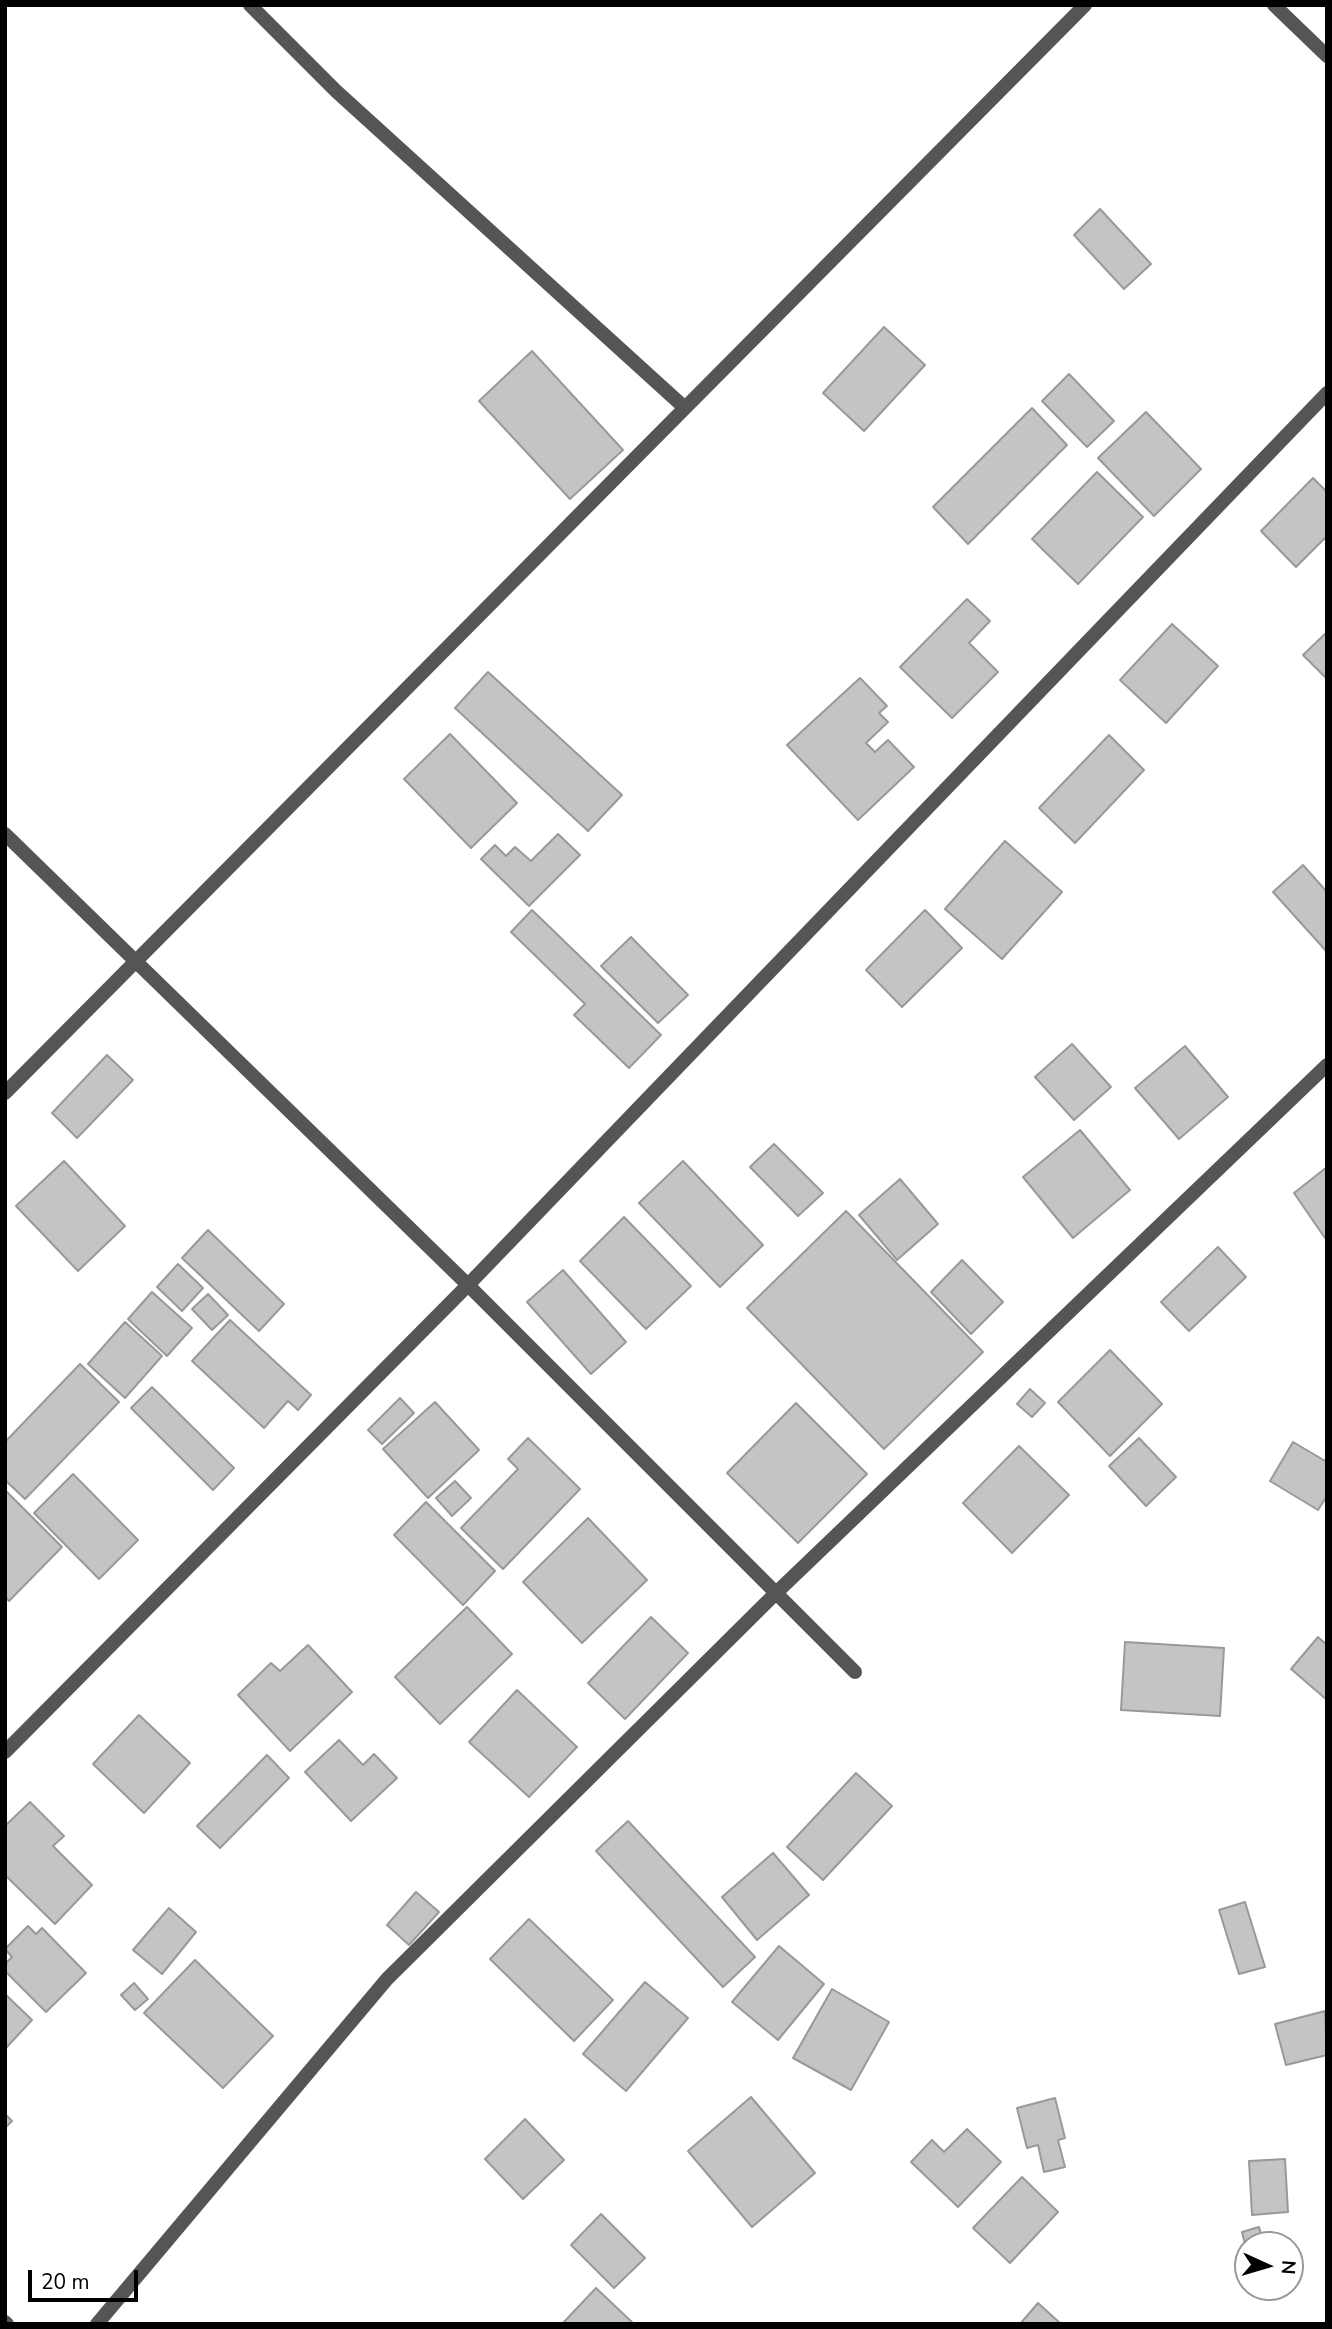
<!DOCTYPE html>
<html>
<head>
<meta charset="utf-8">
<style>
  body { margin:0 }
  #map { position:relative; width:1332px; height:2329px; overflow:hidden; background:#fff; font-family:"Nunito Sans",sans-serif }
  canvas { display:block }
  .frame { position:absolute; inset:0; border:7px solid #000; pointer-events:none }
  .north { position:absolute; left:1234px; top:2231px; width:70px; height:70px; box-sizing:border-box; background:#fff; border:2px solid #999; border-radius:50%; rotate:94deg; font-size:19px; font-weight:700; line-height:28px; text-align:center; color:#000 }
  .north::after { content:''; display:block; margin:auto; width:24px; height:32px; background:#000; clip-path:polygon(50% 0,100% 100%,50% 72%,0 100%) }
  .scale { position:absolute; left:28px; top:2270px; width:110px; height:32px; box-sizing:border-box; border:4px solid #000; border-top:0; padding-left:9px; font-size:21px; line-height:24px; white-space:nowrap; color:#000; -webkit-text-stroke:5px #fff; paint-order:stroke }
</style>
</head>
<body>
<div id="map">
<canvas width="1332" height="2329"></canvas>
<div class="frame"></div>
<div class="north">N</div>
<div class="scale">20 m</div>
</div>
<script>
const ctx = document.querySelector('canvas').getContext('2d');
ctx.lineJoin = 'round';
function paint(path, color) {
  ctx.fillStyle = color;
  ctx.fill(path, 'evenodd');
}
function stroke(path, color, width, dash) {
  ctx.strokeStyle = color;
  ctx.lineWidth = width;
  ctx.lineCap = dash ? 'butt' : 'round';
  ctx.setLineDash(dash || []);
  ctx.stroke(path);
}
const building = new Path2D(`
  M1100 209 1151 264 1124 289 1074 235Z
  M884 327 925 365 864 431 823 393Z
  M532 351 623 450 570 499 479 401Z
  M1069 374 1114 421 1087 447 1042 401Z
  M1032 408 1067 445 968 544 933 507Z
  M1146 412 1201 469 1154 516 1098 458Z
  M1097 472 1143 517 1078 584 1032 539Z
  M1313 478 1327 492V536L1296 567 1261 531Z
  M967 599 990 621 969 643 998 672 952 718 900 667Z
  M1172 624 1218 666 1166 723 1120 680Z
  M1327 632V679L1303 655Z
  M488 672 622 795 588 831 455 708Z
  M860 678 887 706 879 713 888 722 866 743 875 752 888 740 914 767 858 820 787 745Z
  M450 734 517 803 471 848 404 779Z
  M1109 735 1144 770 1075 843 1039 808Z
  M558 834 580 855 529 906 481 859 495 845 506 856 515 847 531 861Z
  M1005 841 1062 892 1002 959 945 909Z
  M1303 865 1327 892V952L1273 892Z
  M532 910 661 1035 629 1068 574 1015 585 1004 511 932Z
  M925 910 962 948 902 1007 866 970Z
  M631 937 688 995 658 1023 601 966Z
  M1072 1044 1111 1087 1074 1120 1035 1077Z
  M1185 1046 1228 1097 1179 1139 1135 1088Z
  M107 1055 133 1080 77 1138 52 1113Z
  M1080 1130 1130 1190 1073 1238 1023 1177Z
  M774 1144 823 1193 798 1216 750 1167Z
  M64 1161 125 1226 78 1271 16 1206Z
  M683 1161 763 1245 720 1287 639 1203Z
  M1327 1167V1241L1294 1193Z
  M900 1179 938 1224 897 1260 859 1215Z
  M846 1211 983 1352 884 1449 747 1308Z
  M624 1217 691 1286 646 1329 580 1261Z
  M208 1230 284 1304 259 1331 182 1258Z
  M1218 1247 1246 1277 1189 1331 1161 1302Z
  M962 1260 1003 1302 971 1334 931 1292Z
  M178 1264 203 1288 182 1311 157 1287Z
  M563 1270 626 1342 591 1374 527 1302Z
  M152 1292 192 1328 167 1356 128 1319Z
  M208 1294 228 1315 212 1330 192 1309Z
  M230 1320 311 1395 298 1410 288 1401 264 1428 192 1361Z
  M125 1322 162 1356 125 1398 88 1364Z
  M1110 1350 1162 1404 1110 1456 1058 1402Z
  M80 1364 119 1402 25 1499 5 1480V1442Z
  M152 1387 234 1468 213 1490 131 1408Z
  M1030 1389 1045 1403 1032 1417 1017 1404Z
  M400 1398 414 1413 382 1444 368 1430Z
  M435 1402 479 1450 428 1498 383 1449Z
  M796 1403 867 1474 798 1543 727 1473Z
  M528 1438 580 1489 503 1569 461 1528 518 1469 508 1459Z
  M1139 1438 1176 1477 1146 1506 1109 1466Z
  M1293 1442 1327 1462V1496L1318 1510 1270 1481Z
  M1019 1446 1069 1495 1012 1553 963 1503Z
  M73 1474 138 1540 99 1579 34 1513Z
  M455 1481 471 1498 452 1516 436 1498Z
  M5 1490 62 1547 9 1601 5 1597Z
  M426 1502 495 1571 463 1605 394 1535Z
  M588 1518 647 1580 582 1643 523 1582Z
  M467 1607 512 1654 440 1724 395 1677Z
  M651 1617 688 1653 625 1719 588 1683Z
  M1318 1637 1327 1645V1700L1291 1669Z
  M1125 1642 1224 1648 1220 1716 1121 1710Z
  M308 1645 352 1692 290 1751 238 1695 271 1663 280 1671Z
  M517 1690 577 1747 529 1797 469 1742Z
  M139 1715 190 1763 144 1813 93 1764Z
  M339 1740 363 1765 374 1754 397 1778 351 1821 305 1772Z
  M267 1755 289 1778 220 1848 197 1826Z
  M856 1773 892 1806 823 1880 787 1847Z
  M30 1802 64 1836 53 1846 92 1885 55 1924 5 1875V1826Z
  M628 1821 755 1957 723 1987 596 1851Z
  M773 1853 809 1895 757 1940 722 1897Z
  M416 1892 439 1912 409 1945 387 1925Z
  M1245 1902 1265 1967 1239 1974 1219 1910Z
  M169 1908 196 1932 162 1974 133 1950Z
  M529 1919 613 2000 574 2041 490 1959Z
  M28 1926 36 1934 42 1928 86 1973 46 2012 5 1971V1964L12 1957 5 1949Z
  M779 1946 824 1984 778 2040 732 2002Z
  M195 1960 273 2036 223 2088 144 2013Z
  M645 1982 688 2018 626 2091 583 2054Z
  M134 1983 148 1999 135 2010 121 1995Z
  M832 1989 889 2022 851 2090 793 2058Z
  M5 1994 32 2020 5 2049Z
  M1325 2011 1327 2055 1286 2065 1275 2024Z
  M751 2097 815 2173 752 2227 688 2151Z
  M1055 2098 1065 2138 1058 2140 1065 2167 1044 2172 1038 2145 1027 2148 1017 2108Z
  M5 2114 12 2121 5 2128Z
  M525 2119 564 2160 523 2199 485 2159Z
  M967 2129 1001 2162 958 2207 911 2162 932 2140 944 2152Z
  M1285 2159 1288 2212 1252 2215 1249 2161Z
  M1022 2177 1058 2212 1010 2263 973 2228Z
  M601 2214 645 2258 614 2288 571 2245Z
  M1259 2227 1264 2245H1248V2256L1242 2232Z
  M596 2288 634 2324H562Z
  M1038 2303 1061 2324H1020Z`);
paint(building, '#c4c4c4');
stroke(building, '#999', 2);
stroke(new Path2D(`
  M250 5 336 91 685 408
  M1274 5 1327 56
  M5 834 468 1285 855 1672
  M5 1093 1085 5
  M5 1752 468 1285 1327 393
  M5 2322 7 2324
  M97 2324 387 1979 776 1593 1327 1065`), '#555', 14);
</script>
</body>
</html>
